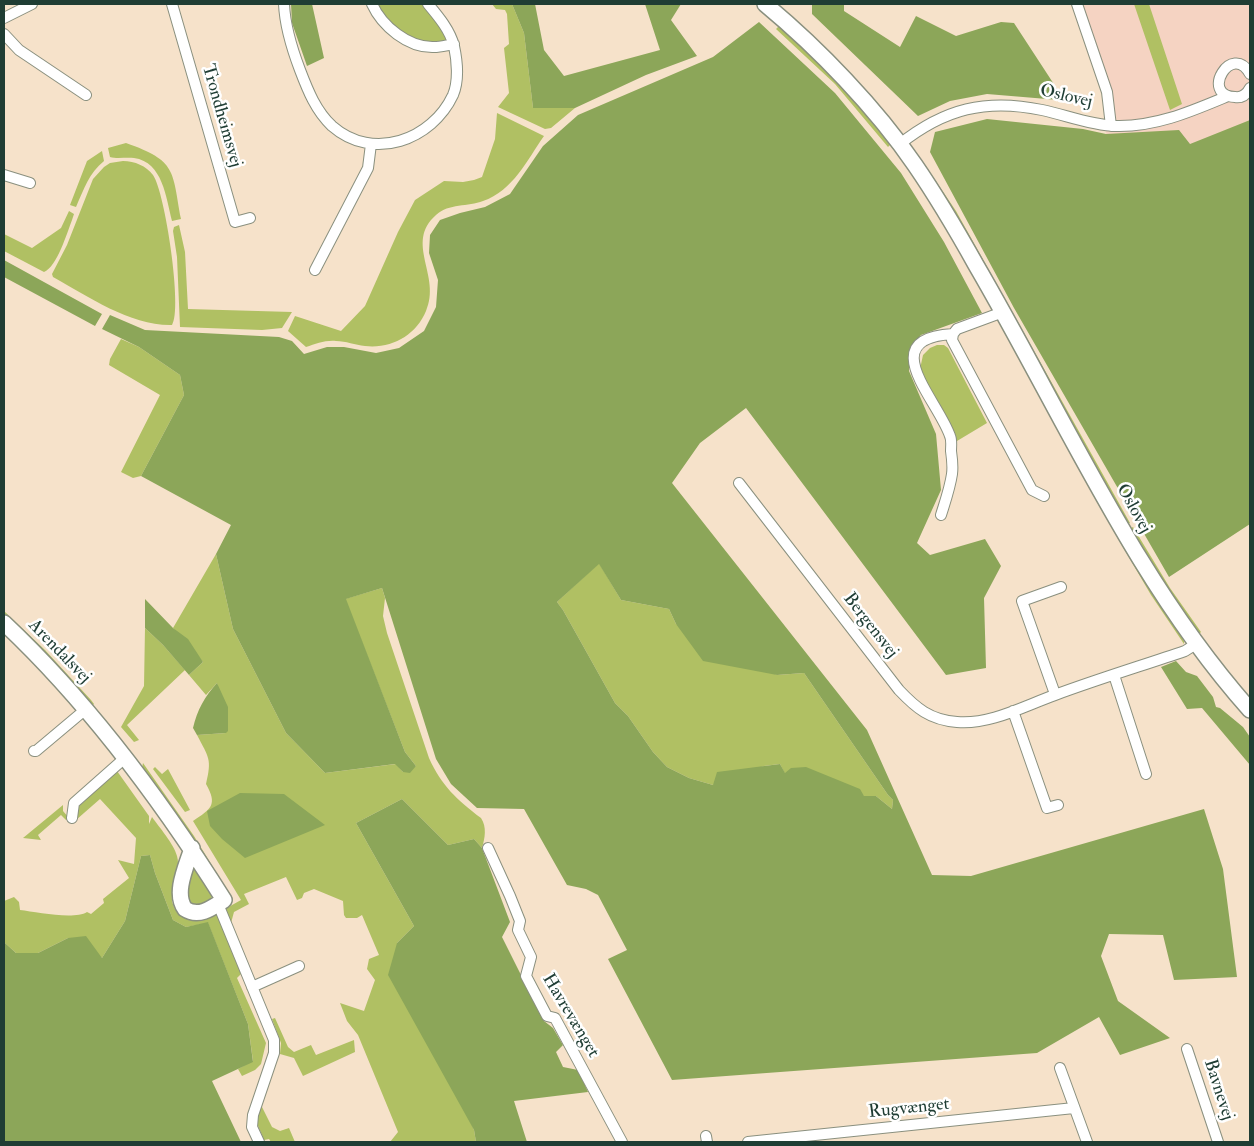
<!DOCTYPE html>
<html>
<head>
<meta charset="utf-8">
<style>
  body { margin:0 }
  #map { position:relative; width:1254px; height:1146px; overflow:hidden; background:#f6e2ca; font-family:"IM FELL Double Pica",serif }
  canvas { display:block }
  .frame { position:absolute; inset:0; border:5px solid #1f3d34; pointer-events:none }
</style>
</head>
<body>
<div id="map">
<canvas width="1254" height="1146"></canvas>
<div class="frame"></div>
</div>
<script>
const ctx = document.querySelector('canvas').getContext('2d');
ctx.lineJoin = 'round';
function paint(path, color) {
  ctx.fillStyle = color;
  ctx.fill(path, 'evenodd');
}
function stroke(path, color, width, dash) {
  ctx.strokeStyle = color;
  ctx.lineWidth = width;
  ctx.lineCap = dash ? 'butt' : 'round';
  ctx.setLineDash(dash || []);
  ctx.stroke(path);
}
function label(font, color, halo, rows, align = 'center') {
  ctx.font = font + ' "IM FELL Double Pica",serif';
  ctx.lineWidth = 5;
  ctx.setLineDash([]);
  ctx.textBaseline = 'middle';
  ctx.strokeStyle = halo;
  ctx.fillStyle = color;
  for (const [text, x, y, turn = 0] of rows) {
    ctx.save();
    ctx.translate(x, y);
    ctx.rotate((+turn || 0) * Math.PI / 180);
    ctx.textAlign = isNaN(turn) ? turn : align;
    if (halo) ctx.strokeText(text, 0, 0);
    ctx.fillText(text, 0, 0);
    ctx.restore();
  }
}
paint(new Path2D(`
  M1072 4H1250V120L1190 144 1129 134H1106L1102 89Z`), '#f5d3c2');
paint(new Path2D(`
  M374 4H423L444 32 447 39 445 42C409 44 396 29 374 4Z
  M492 4H512L524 33 533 108H575L551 128 545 129 498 107 509 93 504 48 509 44 507 14 505 10 496 9Z
  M1134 4H1149L1182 104 1170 110Z
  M779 26C820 62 857 101 891 144L888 147 835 84 776 29Z
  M497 113 544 136C527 160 513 191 483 201 468 207 449 203 436 215 404 243 442 276 426 311 416 335 392 349 365 346 355 345 346 341 336 341 325 340 316 344 306 347L288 331 295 316 341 331 365 306 398 232 415 200 444 181 463 182 474 180 482 177 495 139Z
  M126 143C177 161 172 170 181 219L172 221C166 198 163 162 134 158 126 157 117 159 110 157L108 148Z
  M102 151 104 161C89 173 84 189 76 207L70 205 87 161Z
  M123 161C135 161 146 166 153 175 165 192 183 310 172 325 131 326 89 297 53 277L52 274 67 245 93 179 104 167 110 163Z
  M922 162 925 165 956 211 1130 523 1127 524Z
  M69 211 74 214 72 220C67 233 57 267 44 272L4 251V234L32 248 61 228Z
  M179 225 185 252 188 309 292 312 282 328 262 330 180 327 177 257 173 231 174 227Z
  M121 339 139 347 180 375 184 395 141 476 133 478 121 472 160 395 109 365 110 359Z
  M937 345H944L948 348 987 423 957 441 920 369 923 355 930 348Z
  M1133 527 1170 588 1201 632 1199 634 1163 585 1129 529Z
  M1118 534 1184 641V644L1151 595 1117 537Z
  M216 554 233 629 286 733 325 773 396 764 403 772 416 766 405 752 345 599 382 588 385 598 383 616 387 633 429 758C441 785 457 800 481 818 487 827 485 838 482 848L474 839 448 845 402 799 356 823 414 926 397 943 474 1130 476 1142H390L398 1132 358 1035 347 1021 340 1003 364 1011 375 980 367 969 369 959 379 955 362 915 357 918H346L344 915 343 901 314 889 304 893 302 898 297 900 286 877 244 894 249 904 234 912 231 923 225 909 241 900 193 821C211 809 218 805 206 784 212 759 209 758 197 735L226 733 217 683 206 695 189 675 203 662 173 628Z
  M599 563 621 600 669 609 676 624 777 675 804 673 888 795 893 800 892 809 876 796H864L785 774 780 764 764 766 713 785 689 778 667 767 653 752 628 716 615 703 563 610 557 602Z
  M4 611 45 650 91 700 94 704 92 706 23 633 4 615Z
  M145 628 163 645 185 670 127 725 139 740 134 742 121 727 144 686Z
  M143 763 194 836 230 895 227 896 142 768Z
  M155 767 162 774 168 769 190 810 185 812 153 769Z
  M117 771 149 816V824L152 817C159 827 174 844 177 856 183 876 160 899 181 915 194 924 204 919 217 913L241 974 237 978 266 1043 261 1064 255 1070 242 1076 238 1069 253 1061 248 1024 208 923 186 927 173 920 155 873 150 855 141 856 125 921 102 958 68 938 38 953H16L4 942V901L14 897 19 902 20 910C36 912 74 920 87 912L91 914 104 903 103 899 129 878 118 860 134 864 136 838 100 799 76 820 78 807Z
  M63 805V811L69 818 66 820 61 815 38 835 41 840 23 838Z
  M195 866 212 894 211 900C199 909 183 908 187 890 188 882 192 874 195 866Z
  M275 1018 288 1047 294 1052 311 1045 316 1055 354 1040 355 1052 303 1076 294 1058 280 1054 281 1043 272 1019Z
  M259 1107H262L272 1127 280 1131 289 1128 295 1142H271L269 1139 264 1140 256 1121Z`), '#b0c063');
paint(new Path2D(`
  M291 4H312L324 58 307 66 292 23Z
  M512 4H535L544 50 564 76 660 50 645 4H681L671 20 697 56 646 75 575 108H533L524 33Z
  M812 4H844V11L900 47 916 16 956 36 1001 22 1014 23 1061 95 1059 100 987 94 950 101 918 116 812 14Z
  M759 22 835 93 901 173 944 242 982 313 921 335 909 350V371L936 434 941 490 917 543 930 555 985 539 1001 566 984 598 986 668 946 675 746 408 700 443 672 483 867 730 932 875 971 876 1204 809 1223 869 1237 977 1174 980 1163 935 1109 934 1101 956 1118 1001 1170 1038 1120 1055 1099 1017 1037 1053 672 1080 608 959 627 950 598 895 586 889 567 885 524 809 477 808 451 784 436 759 382 588 346 599 405 752 416 766 410 773 403 772 395 764 325 773 286 733 233 629 216 554 231 525 141 476 184 395 180 375 139 347 102 329 110 315 145 330 279 337 292 341 304 354 327 347H344L376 353 399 348 424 331 436 307 438 280 429 253 430 235 440 220 460 213 485 207 510 194 543 146 578 115 713 57ZM599 564 621 600 669 609 676 624 703 661 777 675 804 673 888 795 893 800 892 809 876 796H864L860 789 806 767 791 768 785 773 780 764 717 772 713 785 689 778 667 767 653 752 628 716 615 703 563 610 557 602Z
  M987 119 1083 129 1106 134 1179 130 1190 144 1250 120V524L1169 577 1014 308 930 152 935 132Z
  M4 260 102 314 95 326 4 277Z
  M145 599 173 628 188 639 203 662 189 675 163 645 145 628Z
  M1176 661 1186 672 1197 676 1213 697 1216 707 1220 708 1243 727 1250 737V765L1202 708 1187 709 1161 667Z
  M217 683 228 707V731L226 733 197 735 193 728C197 710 205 696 217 683Z
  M240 793 284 794 325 825 245 858 222 839 210 826 207 811Z
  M402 799 448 845 474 839 482 848 510 922 502 937 544 1021 553 1028 563 1045 556 1052 563 1067 578 1070 588 1092 514 1101 527 1142H476L474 1130 388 975 397 943 414 926 356 823Z
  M150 855 155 873 173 920 186 927 208 922 248 1024 253 1062 212 1081 241 1142H4V942L16 953H38L68 938 86 936 102 958 125 921 141 856Z`), '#8ca659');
const street = new Path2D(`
  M172 4 235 222 250 218
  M284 4C285 27 292 49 300 70 308 91 316 111 332 126 373 162 432 140 453 95 459 81 457 60 454 46 450 30 438 16 428 4
  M372 4C382 26 408 48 434 47 441 47 447 45 454 44
  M1077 4 1107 92 1111 126
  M4 18 32 4
  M4 34 19 50 86 95
  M1250 74C1232 41 1199 96 1235 97 1242 98 1247 94 1250 88
  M900 144C944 109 986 98 1042 110 1066 115 1090 125 1116 126 1156 127 1192 111 1228 96
  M4 175 30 183
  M315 270 368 168 371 144
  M1003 312 957 329 953 334 952 340 1032 490 1044 496
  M739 483 899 690C916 708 930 720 957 722 990 725 1024 706 1055 695 1098 679 1141 666 1185 651L1196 644
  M941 515C945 502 950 488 952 474 953 467 952 458 951 451 951 446 952 440 950 436 938 400 873 338 953 334
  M1114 675 1146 774
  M1055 694 1022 601 1061 587
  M1013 711 1047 808 1058 805
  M34 751H36L86 709
  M72 818 74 803 126 757
  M488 848 510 896 520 921 518 930 531 957 526 976 547 1016 555 1018 622 1142
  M218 904 274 1040V1053L253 1115 252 1127 259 1142
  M252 987 299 966
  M1187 1049 1218 1142
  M1060 1068 1087 1142
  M706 1136 707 1142
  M748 1142 1074 1108`);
const secondary = new Path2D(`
  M765 4C818 48 876 108 915 165 937 197 957 231 976 265 1063 414 1135 581 1250 710
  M4 623C90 704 161 800 224 900 212 908 199 918 185 909 173 893 187 865 192 848`);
stroke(street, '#8a907f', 12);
stroke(secondary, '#8a907f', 18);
stroke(street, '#fff', 10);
stroke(secondary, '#fff', 15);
label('18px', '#1f3d34', '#fff', [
  ["Oslovej",1066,97,13],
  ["Trondheimsvej",221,116,74],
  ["Oslovej",1133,509,61],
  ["Bergensvej",870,626,52],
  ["Arendalsvej",59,652,46],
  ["Havrevænget",570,1016,59],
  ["Bavnevej",1218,1090,72],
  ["Rugvænget",909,1109,-6]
]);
</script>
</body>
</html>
